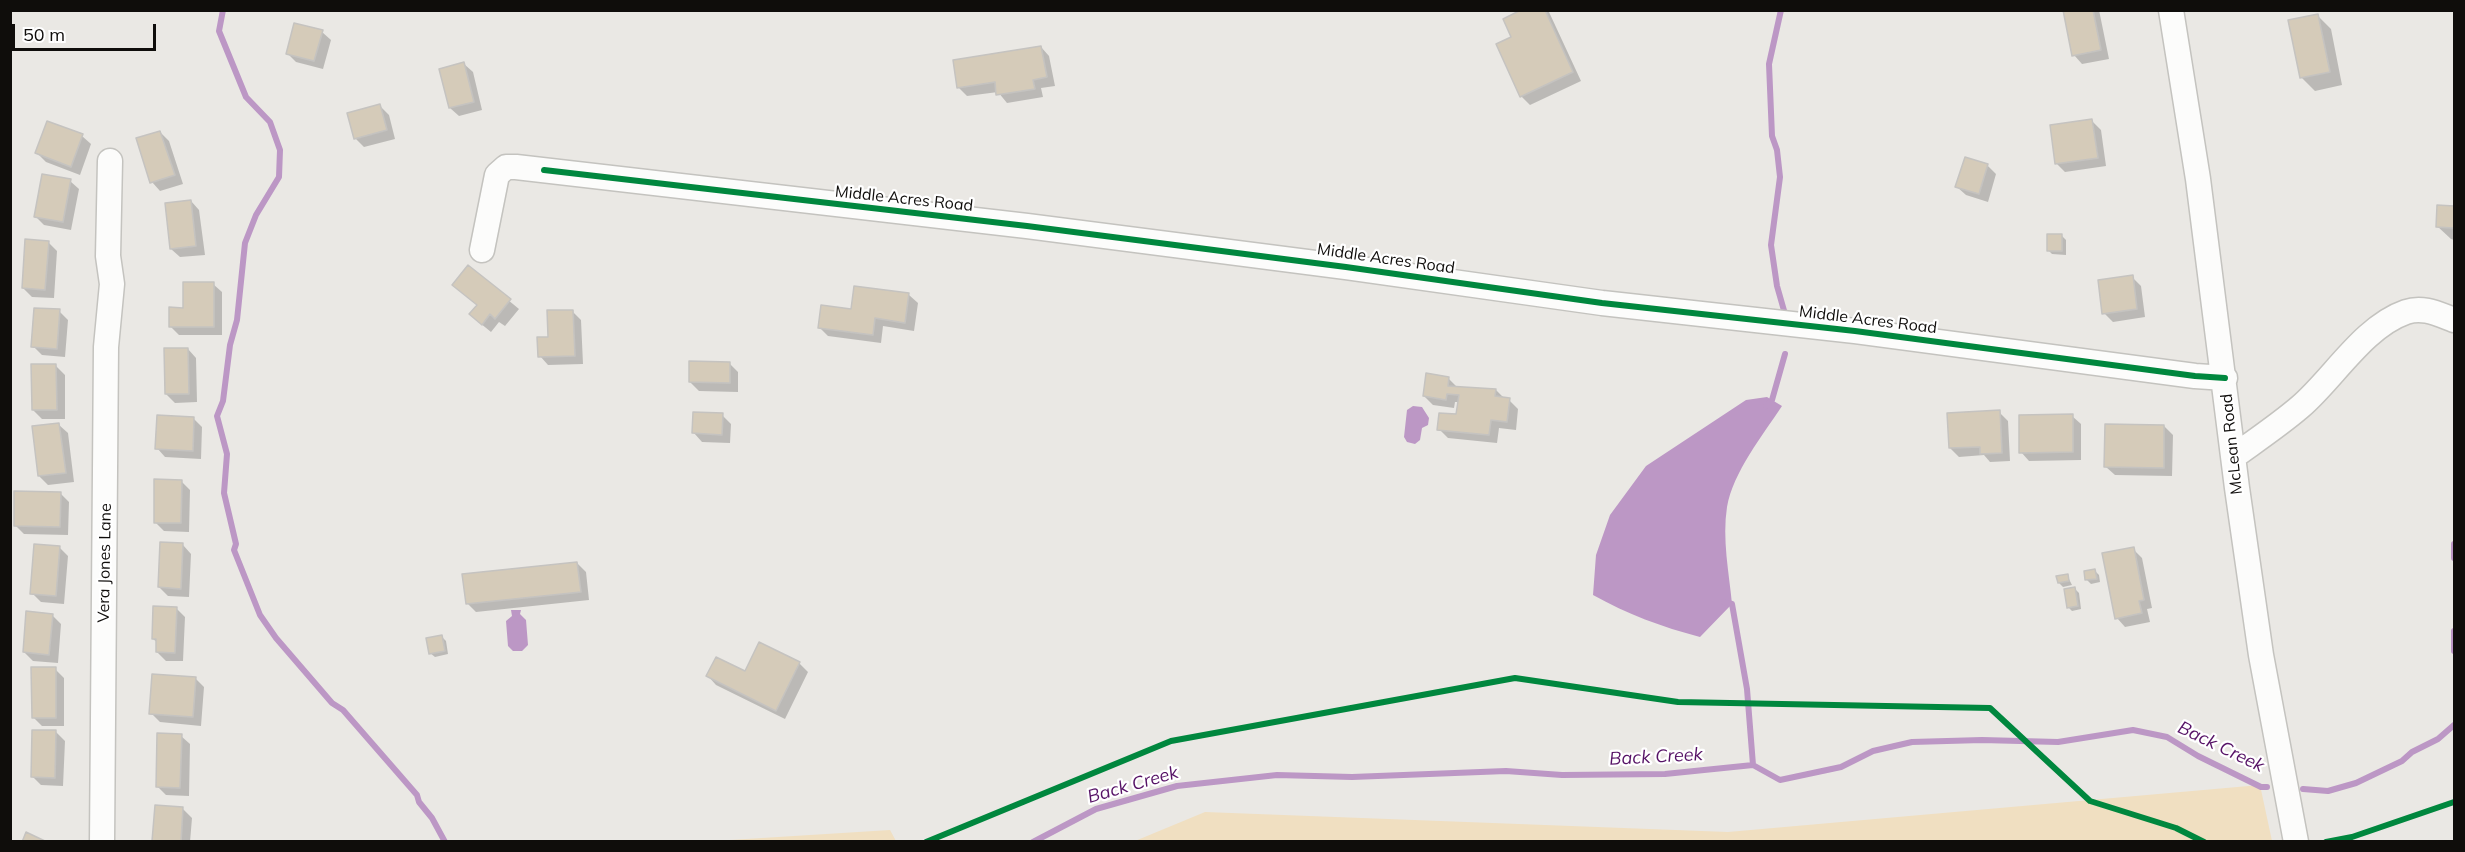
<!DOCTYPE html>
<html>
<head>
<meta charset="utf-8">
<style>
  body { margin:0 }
  #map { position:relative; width:2465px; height:852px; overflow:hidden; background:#eae8e4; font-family:Mulish,sans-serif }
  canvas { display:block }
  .frame { position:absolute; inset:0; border:12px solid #0f0d0b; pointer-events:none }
  .scale { position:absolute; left:12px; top:24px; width:144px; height:27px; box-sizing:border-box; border:3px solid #0f0d0b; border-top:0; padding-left:8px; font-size:18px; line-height:21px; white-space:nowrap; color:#0f0d0b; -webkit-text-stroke:4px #fff; paint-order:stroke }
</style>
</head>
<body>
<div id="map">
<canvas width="2465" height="852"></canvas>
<div class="frame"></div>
<div class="scale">50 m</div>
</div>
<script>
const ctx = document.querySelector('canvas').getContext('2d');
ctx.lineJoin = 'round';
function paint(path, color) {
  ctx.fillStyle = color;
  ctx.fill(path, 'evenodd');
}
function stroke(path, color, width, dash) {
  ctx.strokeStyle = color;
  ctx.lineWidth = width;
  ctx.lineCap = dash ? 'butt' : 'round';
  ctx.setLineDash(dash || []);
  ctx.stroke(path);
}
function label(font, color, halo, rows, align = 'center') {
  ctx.font = font + ' Mulish,sans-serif';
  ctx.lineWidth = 4.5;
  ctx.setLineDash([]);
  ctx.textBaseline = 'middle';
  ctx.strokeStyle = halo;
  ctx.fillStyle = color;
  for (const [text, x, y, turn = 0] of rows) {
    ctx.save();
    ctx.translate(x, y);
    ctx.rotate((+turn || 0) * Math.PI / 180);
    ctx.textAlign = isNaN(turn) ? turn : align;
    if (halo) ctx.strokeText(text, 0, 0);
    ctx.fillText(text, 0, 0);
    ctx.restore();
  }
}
paint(new Path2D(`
  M2260 785 2272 841H1135L1205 812 1728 832Z
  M890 830 896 841H714Z`), '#f0dfc1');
paint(new Path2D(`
  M1767 397 1782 406C1763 435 1733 472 1727 507 1722 539 1729 573 1732 604L1700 637C1662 627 1627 614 1593 595L1596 555 1610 515 1646 466 1746 400Z
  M1413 406 1422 407 1429 418 1428 425 1422 428 1420 440 1415 444 1407 442 1404 437 1407 410Z
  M511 610H521L520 614 526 620 528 645 522 651H513L508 646 506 621 512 616Z`), '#bc97c5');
paint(new Path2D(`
  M1525 10 1549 12 1581 81 1530 105 1521 96Z
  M2064 10H2099L2109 59 2082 64 2074 55Z
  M2317 15 2331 29 2342 85 2315 91 2301 77Z
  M322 32 331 40 323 69 296 62 288 54Z
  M1041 47 1049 56 1055 86 1041 88 1043 97 1007 103 998 92 967 96 959 88Z
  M464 64 473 72 482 110 459 116 450 108Z
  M380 106 389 115 395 139 364 147 355 138Z
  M2092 121 2101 130 2106 166 2065 172 2056 163Z
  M160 132 169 141 183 184 160 191 152 182Z
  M82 136 91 144 80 175 46 162 37 153Z
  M1987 165 1996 174 1988 202 1966 195 1957 187Z
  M70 181 79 189 71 230 44 225 36 217Z
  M191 201 199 210 205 255 180 257 171 249Z
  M2438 207H2454V240L2451 239 2437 226Z
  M2062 236 2066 240V255L2052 254 2048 250Z
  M48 242 57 251 54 298 32 297 23 288Z
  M468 267 519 309 505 326 499 322 491 332 480 323Z
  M2132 277 2141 286 2145 317 2113 322 2104 313Z
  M213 284 222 292V335H179L170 326Z
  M909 295 918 303 914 331 883 326 881 343 828 336 819 327 852 311Z
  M59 311 68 320 65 357 42 355 33 346Z
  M572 311 581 320 583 364 548 365 540 356 549 338Z
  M188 349 196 358 197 402 175 403 166 394Z
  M729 363 738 372V392L699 391 690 382Z
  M56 366 65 375V419H42L33 410Z
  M1449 379 1458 388 1496 390 1505 399 1509 400 1518 409 1516 430 1499 428 1497 443 1448 438 1439 429 1457 416 1459 402H1455L1454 408 1433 405 1424 396Z
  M1999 412 2008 421 2010 461 1990 462 1984 455 1959 457 1950 448Z
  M722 415 731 424 730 443 702 442 694 433Z
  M2072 416 2081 424V460L2029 461 2021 452Z
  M193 418 202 427 201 459 165 457 157 448Z
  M59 425 68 433 74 482 48 485 39 476Z
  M2164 426 2173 435 2172 476 2115 475 2106 467Z
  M181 481 190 490 189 532 164 531 155 522Z
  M60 493 69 502 68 535 24 534 15 525Z
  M183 545 191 554 189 597 168 596 159 587Z
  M59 547 68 556 64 604 41 602 32 593Z
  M2133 549 2142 558 2152 608 2147 609 2150 622 2125 627 2117 618Z
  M577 563 586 572 589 600 476 612 467 603Z
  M2095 571 2099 575 2100 582 2091 584 2087 580Z
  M2067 575 2072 585 2063 587 2059 583Z
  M2075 589 2079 593 2081 609 2072 611 2068 607Z
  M176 608 185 617 183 661H166L157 652 158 643 153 639Z
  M52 615 61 624 58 663 33 661 24 652Z
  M442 637 446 641 448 654 435 657 430 653Z
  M760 644 799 663 808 672 785 719 716 685 708 676 746 673Z
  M55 669 64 678V726H42L33 717Z
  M195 678 204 687 201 726 160 722 151 713Z
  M56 732 65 741 63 786 41 785 32 776Z
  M181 736 190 744 189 796 166 795 157 786Z
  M183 809 192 818 190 842H155Z`), '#0003');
stroke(new Path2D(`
  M223 10 219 31 246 97 270 122 280 150 279 177 256 215 245 243 237 320 230 345 223 401 217 416 227 454 224 493 236 544 234 550 260 615 276 638 332 703 343 710 417 795 419 802 432 818 445 842
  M1781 10 1769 64 1772 136 1777 150 1780 177 1771 245 1777 286 1785 314
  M1766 406 1772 400 1785 354
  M2454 544V558
  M1724 602 1732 604 1747 689 1753 765
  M2454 631V651
  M2303 789 2328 791 2356 783 2402 761 2412 752 2438 739 2454 725
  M1033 842 1096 809 1177 786 1277 775 1352 777 1506 771 1562 775 1665 774 1753 765 1780 780 1841 767 1873 751 1912 742 1982 740 2058 742 2133 730 2167 737 2198 756 2261 787H2267`), '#bc97c5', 6);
const building = new Path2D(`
  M1521 10H1545L1573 72 1520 97 1496 44 1511 37 1503 19Z
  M2063 10H2093L2101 50 2072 56Z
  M2318 14 2330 72 2300 78 2288 20Z
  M294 23 323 30 314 61 286 54Z
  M1041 46 1047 77 1033 80 1035 89 996 95 995 82 957 88 953 60Z
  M464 62 474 102 449 108 439 69Z
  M380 104 387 130 354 139 347 113Z
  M2092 119 2098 158 2055 164 2050 125Z
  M47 121 83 134 71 167 35 153Z
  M160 131 175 175 150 183 136 138Z
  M1965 157 1988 164 1979 194 1955 187Z
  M42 174 71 179 63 222 34 217Z
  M191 200 196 246 170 249 165 203Z
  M2437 205 2454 206V228L2436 227Z
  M2047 234H2062V251H2047Z
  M25 239 49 241 45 290 22 288Z
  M468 265 511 299 495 319 490 314 482 325 469 314 477 305 452 285Z
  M2133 275 2137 309 2102 314 2098 280Z
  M183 282H214V327H169V307L183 308Z
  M854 286 909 293 905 323 875 318 873 335 818 328 821 305 851 309Z
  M34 308 60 309 57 349 31 347Z
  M547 310H573L575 356 538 357 537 337H548Z
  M164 348H188L189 394H165Z
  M689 361 730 362V383L689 382Z
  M31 364H56L57 410H32Z
  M1426 373 1449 377 1448 386 1496 389 1495 396 1510 398 1507 422 1491 420 1489 435 1437 430 1439 413 1456 414 1459 395 1447 394 1446 400 1423 396Z
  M2000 410 2002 453 1980 454V447L1949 448 1947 413Z
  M693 412 723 413 722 435 692 433Z
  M2073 414V452L2019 453V415Z
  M157 415 194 417 193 451 155 449Z
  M59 423 66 473 38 476 32 426Z
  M2105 424 2164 425V468L2104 467Z
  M154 479 182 480 181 523H154Z
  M14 491 61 492 60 527 14 526Z
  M160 542 183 543 181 589 158 587Z
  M34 544 60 546 56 596 30 594Z
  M2134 547 2144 600 2139 601 2142 613 2115 619 2102 553Z
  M577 562 581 592 466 604 462 574Z
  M2095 569 2097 579 2085 580 2084 571Z
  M2068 574 2069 581 2058 583 2056 576Z
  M2075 587 2078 606 2067 608 2064 589Z
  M153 606 177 607 175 653 156 652V639H152Z
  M26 611 53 614 49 655 23 652Z
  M442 635 445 651 429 654 426 638Z
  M759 642 800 662 776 711 706 676 716 657 745 671Z
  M31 667H56V718H32Z
  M152 674 196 677 193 717 149 714Z
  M32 730H56L55 778 31 777Z
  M157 733 182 734 180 788 156 787Z
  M155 805 183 807 181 842 152 841Z
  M26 832 47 842H22Z`);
paint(building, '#d5cbb9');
stroke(building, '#c5c3c0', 1.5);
const minor = new Path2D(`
  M2171 10 2198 179 2237 488 2261 655 2296 842
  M482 250 497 175 506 167H516L1027 226 1346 267 1602 303 1855 331 2195 376 2225 378
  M2233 457C2255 441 2279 425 2300 407 2333 379 2363 327 2406 312 2423 306 2438 314 2454 320
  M102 842 106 347 112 284 108 256 110 161`);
stroke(minor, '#c4c3bf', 27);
stroke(minor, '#fcfcfb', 24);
stroke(new Path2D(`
  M544 170 1027 226 1346 267 1602 303 1855 331 2195 376 2225 378
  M926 842 1171 741 1515 678 1678 702 1990 708 2090 801 2176 828 2204 842
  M2326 842 2352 837 2454 802`), '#00873e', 6);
label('16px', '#0f0d0b', '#fff', [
  ["Middle Acres Road",904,199,6],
  ["Middle Acres Road",1386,259,8],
  ["Middle Acres Road",1868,320,7],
  ["McLean Road",2232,444,-96],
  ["Vera Jones Lane",105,563,-89]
]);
label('italic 18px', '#561266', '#fff', [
  ["Back Creek",2221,747,26],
  ["Back Creek",1656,757,-3],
  ["Back Creek",1133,785,-16]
]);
</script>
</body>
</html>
